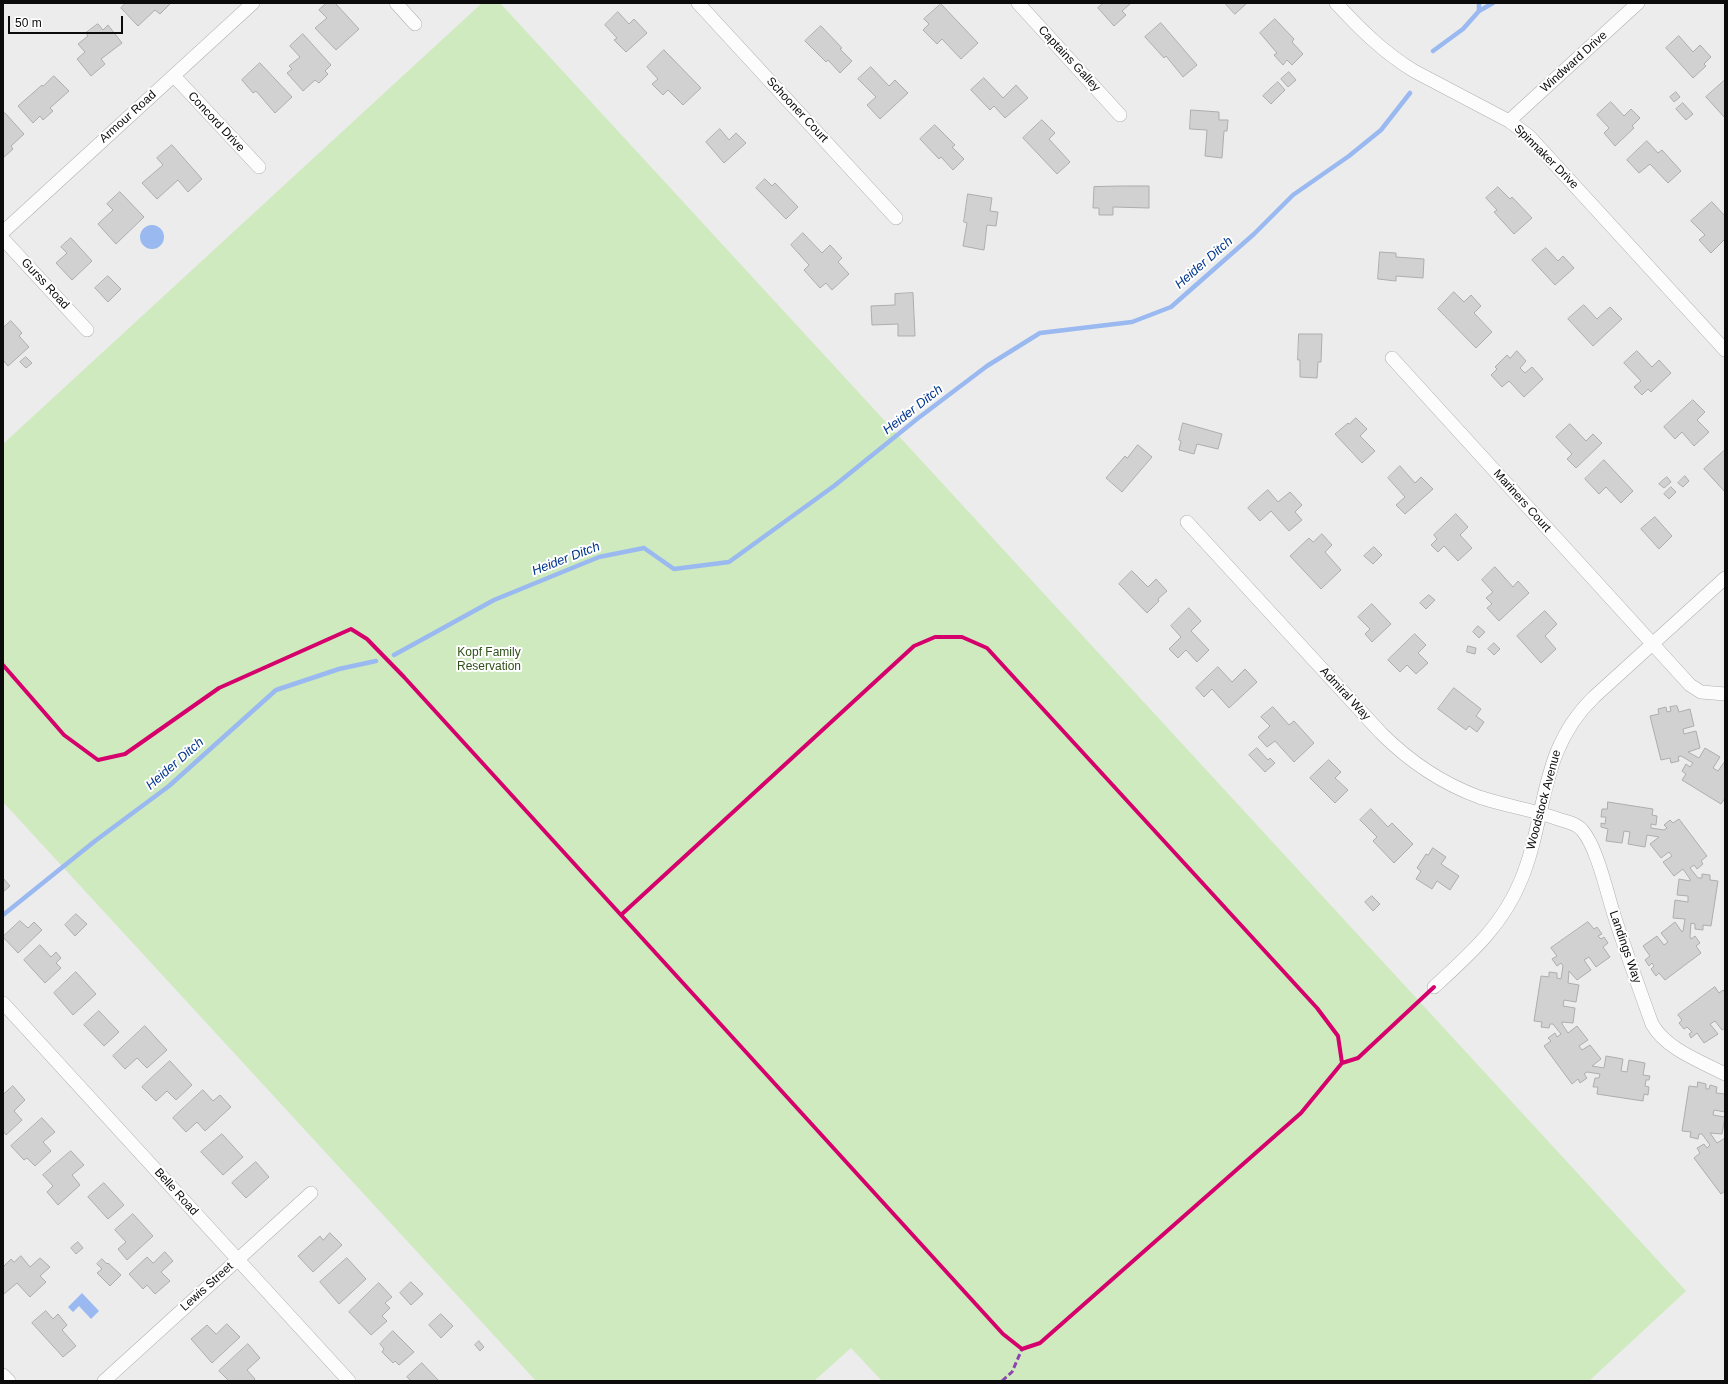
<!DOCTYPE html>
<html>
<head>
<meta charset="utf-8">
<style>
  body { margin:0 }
  #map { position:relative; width:1728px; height:1384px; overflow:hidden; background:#ececec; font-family:Helvetica,sans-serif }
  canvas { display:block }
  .frame { position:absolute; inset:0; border:4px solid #0b0b0c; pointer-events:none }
  .scale { position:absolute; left:8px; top:16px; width:115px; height:18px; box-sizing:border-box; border:2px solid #0b0b0c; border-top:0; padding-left:5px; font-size:12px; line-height:14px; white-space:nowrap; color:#0b0b0c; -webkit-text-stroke:3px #fff; paint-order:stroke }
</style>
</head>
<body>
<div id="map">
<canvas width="1728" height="1384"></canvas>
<div class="frame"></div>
<div class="scale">50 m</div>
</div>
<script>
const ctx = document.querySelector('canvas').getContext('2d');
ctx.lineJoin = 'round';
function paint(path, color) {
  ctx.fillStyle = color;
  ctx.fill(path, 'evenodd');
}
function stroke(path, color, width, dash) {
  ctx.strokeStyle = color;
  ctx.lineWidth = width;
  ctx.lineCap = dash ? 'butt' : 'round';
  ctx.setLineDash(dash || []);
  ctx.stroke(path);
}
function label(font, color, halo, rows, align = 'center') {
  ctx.font = font + ' Helvetica,sans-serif';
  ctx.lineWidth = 4;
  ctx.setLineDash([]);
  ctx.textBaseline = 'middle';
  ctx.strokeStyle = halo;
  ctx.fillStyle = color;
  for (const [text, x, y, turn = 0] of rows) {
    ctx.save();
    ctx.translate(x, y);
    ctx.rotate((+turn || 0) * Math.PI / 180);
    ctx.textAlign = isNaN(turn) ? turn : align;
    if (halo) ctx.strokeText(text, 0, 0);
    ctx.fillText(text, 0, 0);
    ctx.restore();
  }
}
paint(new Path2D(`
  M482 3H500L1686 1291 1589 1381H882L851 1348 814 1381H536L3 802V444Z`), '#ceeabe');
paint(new Path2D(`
  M140 237a12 12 0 1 1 24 0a12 12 0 1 1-24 0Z
  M82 1293 99 1311 91 1319 79 1306 73 1312 68 1307Z`), '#99b9f0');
stroke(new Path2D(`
  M1479 11 1493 3
  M1433 51 1463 29 1479 11V3
  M394 655 494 600 599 557 644 548 674 569 729 562 834 486 917 419 987 366 1040 333 1132 322 1171 307 1254 234 1293 195 1349 156 1381 130 1410 93
  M3 915 95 841 169 786 276 690 339 669 376 661`), '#99b9f0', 4.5);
const building = new Path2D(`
  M126 3H171L160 14 155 10 138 26 121 8Z
  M327 3H335L359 29 336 50 315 28 327 18 319 10Z
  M1104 3H1129L1130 4 1122 11 1126 15 1114 26 1098 8Z
  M1225 3H1247L1235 14Z
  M941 4 978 43 961 59 942 39 937 44 923 30 929 24 924 19Z
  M618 12 629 24 634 19 647 33 626 52 614 40 617 38 605 25Z
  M1275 19 1294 39 1292 42 1303 54 1292 65 1287 60 1283 65 1274 55 1277 53 1260 33Z
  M1161 23 1197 65 1183 77 1166 56 1164 58 1145 37Z
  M98 24 103 30 108 25 122 43 101 59 105 64 91 76 77 59 85 52 78 44 88 36 86 33Z
  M821 26 842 48 840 49 852 61 840 73 828 60 826 62 805 41Z
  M303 34 331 65 325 71 328 74 319 83 315 80 303 91 287 73 292 69 289 66 300 57 290 46Z
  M1679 36 1693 52 1700 45 1711 57 1704 64 1706 66 1693 78 1666 48Z
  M664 50 701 88 683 105 668 90 663 95 652 84 658 79 647 67Z
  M260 63 292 97 275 113 256 91 253 93 242 80Z
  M871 67 889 86 895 80 908 93 880 119 867 105 876 97 858 79Z
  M1289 72 1296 80 1288 87 1281 79Z
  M54 76 69 91 50 108 53 111 43 120 40 116 33 123 18 106 42 85 43 86Z
  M984 78 1003 98 1016 85 1028 98 1005 118 994 106 990 110 971 90Z
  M1725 80V118L1706 97Z
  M1278 82 1285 90 1271 104 1263 96Z
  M1676 92 1680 97 1674 102 1670 97Z
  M1611 102 1624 116 1631 109 1640 118 1632 126 1634 128 1615 146 1604 133 1609 128 1597 115Z
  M1683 103 1693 114 1686 120 1676 109Z
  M1191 110 1219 112V120H1228L1227 131H1224L1222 158 1205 156 1207 130 1190 129Z
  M5 113 24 134 11 146 13 149 3 158V114Z
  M1042 120 1055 133 1049 139 1070 162 1057 174 1023 138Z
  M935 125 955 145 952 147 964 159 953 170 941 157 939 159 920 139Z
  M720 129 729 140 736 133 746 143 724 163 706 142Z
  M1647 141 1658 153 1662 150 1681 171 1668 183 1650 164 1639 173 1627 160Z
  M172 145 202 179 188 192 178 180 157 199 142 183 163 165 157 158Z
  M765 179 772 186 775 183 798 207 786 219 756 188Z
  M1121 186H1149V208L1113 207V215H1099V208H1093L1094 187Z
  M1498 187 1510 199 1512 197 1532 218 1514 234 1494 212 1497 210 1486 198Z
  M120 192 144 217 116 244 98 224 113 210 107 204Z
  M968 194 992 198 990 211 998 212 996 226 987 225 984 250 963 246 967 223 964 222Z
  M1712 202 1725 216V239L1711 253 1699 240 1705 235 1691 221Z
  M803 233 822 253 830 245 842 258 838 262 849 274 832 290 826 283 820 288 804 270 809 265 791 245Z
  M71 238 92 261 72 280 56 263 67 253 61 247Z
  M1546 248 1558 261 1563 256 1574 268 1555 285 1532 260Z
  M1380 252 1396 253V257L1424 259 1423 278 1396 276V281L1378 279Z
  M108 276 121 289 108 302 95 288Z
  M1454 292 1464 302 1471 295 1481 306 1474 313 1492 332 1476 348 1438 309Z
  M913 293 915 336H898V324L872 325 871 306 895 305V294Z
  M1584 305 1597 319 1610 307 1622 319 1593 346 1568 319Z
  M11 321 22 333 19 336 29 347 8 366 3 360V328Z
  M1299 334H1322L1321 362H1318L1317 378 1300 377V360H1298Z
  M1517 351 1526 361 1520 368 1525 373 1532 367 1543 379 1524 397 1509 381 1502 387 1491 375 1497 369 1495 367 1507 355 1510 358Z
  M1637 351 1652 367 1659 360 1671 373 1651 392 1648 389 1642 395 1634 387 1641 381 1624 363Z
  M26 357 32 363 26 368 20 362Z
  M1693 400 1705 412 1697 420 1709 432 1694 446 1682 432 1675 439 1664 427Z
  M1356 418 1367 429 1360 436 1375 451 1362 463 1335 434 1348 423 1349 424Z
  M1183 423 1222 434 1218 449 1197 444 1194 454 1179 450 1181 441 1179 440Z
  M1570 424 1586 441 1593 434 1602 443 1576 468 1567 459 1572 454 1556 437Z
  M1138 445 1152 457 1122 492 1106 478 1125 456 1127 458Z
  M1725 450V492L1704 469Z
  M1604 460 1633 491 1621 503 1606 487 1599 494 1585 479Z
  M1400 466 1415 483 1421 477 1433 489 1405 514 1396 505 1405 497 1388 478Z
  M1685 476 1689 481 1683 487 1678 483Z
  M1667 477 1671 482 1664 488 1659 484Z
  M1671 487 1676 492 1669 499 1664 494Z
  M1268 490 1278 502 1290 492 1302 505 1295 512 1302 520 1289 531 1271 511 1260 521 1248 508Z
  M1456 514 1468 527 1460 535 1472 548 1458 561 1444 546 1438 552 1431 545 1437 539 1434 535Z
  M1655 517 1672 536 1659 549 1641 529Z
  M1322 534 1332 545 1325 552 1341 570 1321 589 1290 556 1309 538 1313 542Z
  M1374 547 1382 555 1373 564 1364 556Z
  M1495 567 1513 587 1518 581 1529 593 1499 621 1487 608 1492 604 1486 598 1493 592 1482 580Z
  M1132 571 1148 587 1156 579 1167 591 1158 599 1159 601 1147 613 1119 584Z
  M1429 595 1435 600 1426 609 1420 603Z
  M1372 604 1391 624 1372 642 1365 634 1370 629 1358 617Z
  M1189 608 1201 621 1191 631 1209 650 1197 662 1186 650 1178 658 1169 649 1181 637 1171 626Z
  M1545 611 1557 624 1545 636 1556 649 1541 663 1517 636Z
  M1478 626 1485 632 1479 638 1473 632Z
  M1415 634 1426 645 1418 653 1428 663 1416 674 1407 665 1400 672 1388 660Z
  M1494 643 1500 649 1494 655 1488 649Z
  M1468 646 1476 648 1475 654 1467 652Z
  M1218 667 1232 682 1245 669 1257 682 1229 708 1212 689 1204 697 1196 688Z
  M1454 688 1481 709 1476 716 1484 722 1477 732 1469 726 1466 730 1438 709Z
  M1677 706 1679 712 1690 709 1694 726 1683 729 1684 734 1696 731 1700 748 1688 752 1699 758 1705 748 1720 757 1713 768 1718 771 1725 761V798L1721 804 1682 780 1686 774 1682 771 1686 764 1690 767 1693 763 1681 756 1678 757 1679 761 1671 763 1670 758 1661 760 1650 716 1659 714 1658 709 1666 707 1667 712 1671 711 1670 707Z
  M1273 707 1289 725 1294 721 1314 743 1294 762 1275 741 1267 747 1258 737 1270 726 1261 717Z
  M1257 748 1268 760 1270 758 1275 763 1265 772 1249 755Z
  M1329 760 1341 772 1335 778 1348 790 1335 803 1310 778Z
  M1608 802 1653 809 1652 815 1657 816 1656 825 1651 824V828L1664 830 1667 828 1664 825 1670 820 1673 823 1679 819 1707 856 1701 861 1703 864 1697 869 1694 865 1690 868 1698 878H1702V874L1710 875V880L1718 881 1711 926 1703 925V930L1695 929V924L1691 923 1690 937 1691 939 1695 936 1700 943 1696 946 1701 953 1665 980 1659 973 1656 976 1651 969 1654 966 1652 963 1649 966 1645 960 1650 956 1643 946 1657 936 1664 945 1668 942 1661 933 1675 922 1682 932 1683 931 1685 919 1673 918 1675 900 1688 902V896L1677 895 1679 879 1690 881V879L1683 869 1674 876 1663 862 1672 856 1669 852 1661 858 1650 844 1659 837 1647 835 1645 847 1628 844 1630 832 1624 831 1622 843 1606 841 1608 829 1601 827V823L1605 824 1606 817H1601L1602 809H1607Z
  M1371 809 1388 827 1392 823 1413 844 1394 863 1373 841 1377 837 1360 820Z
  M1433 848 1446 857 1441 864 1459 876 1450 890 1437 881 1432 889 1416 879 1421 871 1417 868 1426 854 1428 855Z
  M3 878 10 886 3 892Z
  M1372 896 1380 904 1373 911 1365 902Z
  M76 914 87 924 75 936 65 925Z
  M20 921 28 928 34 922 42 930 18 953 3 937Z
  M1588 922 1594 929 1597 927 1602 934 1598 936 1601 939 1604 937 1608 943 1603 947 1610 957 1596 967 1589 957 1584 960 1591 970 1577 980 1569 971 1568 983 1579 985 1576 1002 1564 1000 1563 1006 1575 1008 1573 1023 1562 1022V1024L1568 1033 1577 1026 1588 1040 1579 1046 1582 1050 1590 1045 1601 1059 1592 1066 1604 1068 1606 1056 1623 1059 1621 1071 1627 1072 1629 1060 1645 1063 1643 1075 1650 1076 1649 1080H1646L1645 1086 1649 1087 1648 1095 1644 1094 1643 1101 1597 1094 1598 1087H1593L1595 1078H1599L1600 1074 1587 1072 1584 1074 1587 1078 1580 1083 1578 1079 1572 1084 1544 1046 1551 1041 1548 1038 1555 1033 1557 1037 1561 1034 1553 1024H1550L1549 1028 1541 1027 1542 1022 1534 1021 1541 976 1549 977V972L1557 973V978L1561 979 1563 966 1561 963 1557 966 1552 959 1557 956 1551 948Z
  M40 945 51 957 56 952 61 958 56 963 61 968 45 983 24 960Z
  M76 972 96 994 73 1015 54 993Z
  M1715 987 1719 993 1723 990 1725 993V1028L1722 1030 1715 1021 1710 1024 1718 1034 1704 1043 1697 1033 1691 1038 1689 1034 1692 1032 1687 1027 1684 1029 1679 1023 1682 1020 1678 1015Z
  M99 1011 119 1032 104 1046 84 1025Z
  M145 1026 167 1050 147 1068 137 1058 125 1069 113 1056Z
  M170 1061 192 1085 176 1100 167 1091 156 1101 142 1087Z
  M1698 1082 1706 1084V1089H1709L1710 1085 1717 1087 1716 1093 1725 1094V1112L1714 1110 1713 1115 1725 1117 1722 1134 1710 1133 1717 1143 1725 1138V1191L1721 1194 1694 1158 1700 1153 1697 1148 1704 1144 1707 1148 1710 1145 1702 1134H1699L1698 1139 1690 1137 1691 1132 1682 1131 1689 1086 1697 1087Z
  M13 1086 25 1100 14 1111 22 1120 6 1135 3 1131V1095Z
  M203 1090 213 1101 220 1095 231 1107 205 1131 197 1122 186 1132 173 1118Z
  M42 1118 55 1132 43 1142 51 1151 35 1166 27 1158 24 1160 11 1146Z
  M222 1134 243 1157 223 1175 201 1152Z
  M71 1151 84 1165 72 1175 80 1185 58 1205 47 1192 53 1186 43 1175Z
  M256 1162 269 1177 246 1198 232 1183Z
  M104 1183 124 1205 108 1219 88 1197Z
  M133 1214 153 1236 127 1260 118 1249 126 1242 115 1230Z
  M330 1233 342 1245 313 1272 298 1256 320 1236 323 1240Z
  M78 1242 83 1248 76 1254 71 1248Z
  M165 1252 173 1261 161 1272 170 1281 155 1294 147 1285 143 1289 129 1274 147 1257 153 1263Z
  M21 1256 30 1267 40 1258 50 1267 40 1276 46 1282 30 1297 17 1283 4 1294 3 1293V1267L11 1259 14 1262Z
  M347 1258 366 1279 339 1304 320 1282Z
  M102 1259 107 1264 108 1263 121 1275 110 1286 97 1273 102 1269 97 1264Z
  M411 1282 423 1294 411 1305 400 1293Z
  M379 1283 392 1297 385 1303 390 1308 382 1316 387 1321 371 1335 349 1312Z
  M46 1311 53 1319 58 1314 67 1325 62 1330 76 1346 63 1357 32 1323Z
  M441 1314 453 1326 441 1338 429 1325Z
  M227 1324 240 1337 212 1363 191 1339 207 1325 216 1334Z
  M393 1331 414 1352 399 1365 395 1361 393 1363 382 1352 384 1349 380 1344Z
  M479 1341 484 1347 480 1351 475 1345Z
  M248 1344 260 1358 247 1370 255 1379 253 1381H229L219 1371Z
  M422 1363 439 1381H411L407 1377Z`);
paint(building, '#d1d1d1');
stroke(building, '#adadad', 1);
const minor = new Path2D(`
  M396 3 415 24
  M698 3 896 218
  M1018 3 1120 115
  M1336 3C1360 29 1383 52 1414 71L1509 121 1529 136 1725 350
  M174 76 259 167
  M1509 121 1638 3
  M3 232 253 3
  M3 239 87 330
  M1392 358 1690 685 1701 692 1725 694
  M1187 522 1381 733C1410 762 1441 783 1479 797 1506 806 1534 810 1561 820 1568 822 1577 824 1582 830 1597 847 1607 893 1614 915 1626 952 1639 988 1652 1024 1666 1049 1700 1061 1725 1074
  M1434 987C1469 955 1503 925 1521 880 1548 815 1538 751 1594 697L1725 578
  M3 1003 349 1381
  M3 1375 9 1381
  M104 1381 311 1193`);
stroke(minor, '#b0b0b0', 14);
stroke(minor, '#fcfcfc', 13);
stroke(new Path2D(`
  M1002 1381 1012 1372 1022 1349`), '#8e44ad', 3, [6, 3]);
stroke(new Path2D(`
  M3 665 64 735 98 760 125 754 219 688 351 629 367 639 404 677 1003 1334 1022 1349 1040 1343 1301 1113 1342 1063 1338 1036 1317 1008 987 648 962 637H935L914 646 621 915
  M1342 1063 1358 1058 1434 987`), '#d6006c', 4);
label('12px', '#0b0b0c', '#fff', [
  ["Captains Galley",1069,59,47],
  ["Windward Drive",1574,62,-42],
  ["Schooner Court",797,110,47],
  ["Armour Road",128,117,-42],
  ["Concord Drive",216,122,47],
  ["Spinnaker Drive",1546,157,45],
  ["Gurss Road",45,284,47],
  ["Mariners Court",1522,501,48],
  ["Admiral Way",1345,694,47],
  ["Woodstock Avenue",1544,800,-75],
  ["Landings Way",1625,947,71],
  ["Belle Road",176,1192,48],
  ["Lewis Street",207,1287,-42]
]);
label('12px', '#2f5118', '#fff', [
  ["Kopf Family",489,653],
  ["Reservation",489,667]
]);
label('italic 13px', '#00368f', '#fff', [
  ["Heider Ditch",1204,263,-41],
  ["Heider Ditch",913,410,-38],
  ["Heider Ditch",566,559,-21],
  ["Heider Ditch",175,764,-41]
]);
</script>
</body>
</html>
